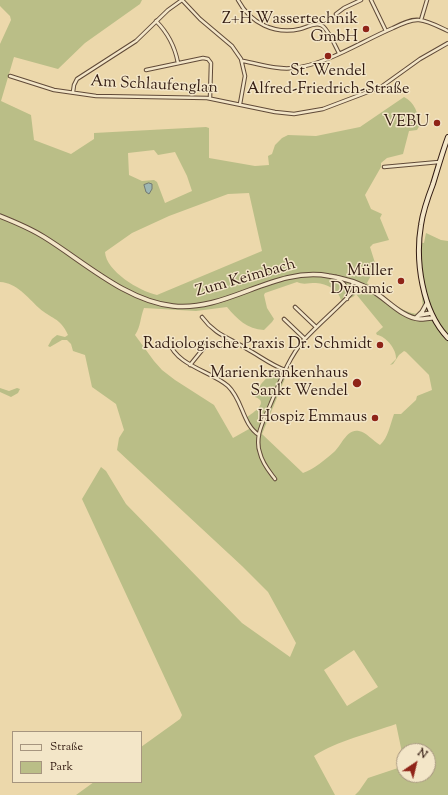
<!DOCTYPE html>
<html>
<head>
<meta charset="utf-8">
<style>
  body { margin:0 }
  #map { position:relative; width:448px; height:795px; overflow:hidden; background:#ecd8ab; font-family:"Sorts Mill Goudy",serif }
  canvas { display:block }
  .legend { position:absolute; left:12px; top:731px; width:130px; height:52px; box-sizing:border-box; background:#f3e6c8; border:1px solid #a6957f; margin:0; padding:5px 7px; list-style:none; font-size:12px; color:#321b11 }
  .legend li { display:flex; align-items:center; gap:8px; height:20px }
  .legend b { width:20px; border:1px solid #a6957f }
  .north { position:absolute; left:396px; top:743px; width:40px; height:40px; box-sizing:border-box; background:#f3e6c8; border:1px solid #a6957f; border-radius:50%; rotate:35deg; font-size:11px; font-weight:700; line-height:16px; text-align:center; color:#321b11 }
  .north::after { content:''; display:block; margin:auto; width:14px; height:18px; background:#8f2418; clip-path:polygon(50% 0,100% 100%,50% 72%,0 100%) }
</style>
</head>
<body>
<div id="map">
<canvas width="448" height="795"></canvas>
<ul class="legend">
<li><b style="height:5px;background:#f3e6c8"></b>Straße</li>
<li><b style="height:11px;background:#babe87"></b>Park</li>
</ul>
<div class="north">N</div>
</div>
<script>
const ctx = document.querySelector('canvas').getContext('2d');
ctx.lineJoin = 'round';
function paint(path, color) {
  ctx.fillStyle = color;
  ctx.fill(path, 'evenodd');
}
function stroke(path, color, width, dash) {
  ctx.strokeStyle = color;
  ctx.lineWidth = width;
  ctx.lineCap = dash ? 'butt' : 'round';
  ctx.setLineDash(dash || []);
  ctx.stroke(path);
}
function label(font, color, halo, rows, align = 'center') {
  ctx.font = font + ' "Sorts Mill Goudy",serif';
  ctx.lineWidth = 3;
  ctx.setLineDash([]);
  ctx.textBaseline = 'middle';
  ctx.strokeStyle = halo;
  ctx.fillStyle = color;
  for (const [text, x, y, turn = 0] of rows) {
    ctx.save();
    ctx.translate(x, y);
    ctx.rotate((+turn || 0) * Math.PI / 180);
    ctx.textAlign = isNaN(turn) ? turn : align;
    if (halo) ctx.strokeText(text, 0, 0);
    ctx.fillText(text, 0, 0);
    ctx.restore();
  }
}
paint(new Path2D(`
  M0 0H142L140 4 85 43 58 69 14 57 1 101 31 115 34 140 71 154 94 139V133L206 127 209 128V158L255 166 269 165 268 156 272 154 275 145 282 138 288 135 316 136 360 127 404 97C415 102 418 114 420 125L417 130 409 131 403 154 387 158 381 163V167L365 195 371 209 382 214 380 218 389 240 373 244 370 247 376 266 367 283 369 285C384 296 399 312 418 314L423 309 417 242 424 243 426 233 441 240 448 241V795H355L359 791 368 778 404 766V775H428V751H404V762L396 724C371 733 336 741 314 756L335 795H76L94 782H141V747L180 719 182 715 82 499 101 467 106 471 126 504 242 623 290 657 296 643 268 592 242 566 117 450 119 438 124 430 116 404 92 387 85 355 73 351 71 344 67 340H62L50 347 48 346 52 339 57 335 65 337 68 335C60 317 51 319 39 308 27 297 17 283 0 282V44L11 20 10 16 0 6ZM154 150 158 155 175 152 187 176 192 191 165 203 157 182 154 180 142 181 129 175 128 153ZM249 193 262 251 157 295C139 291 106 271 105 252L132 233 169 216 228 194ZM297 282C303 285 308 283 316 283 327 284 338 289 341 300L343 299 344 294 347 299 353 297 356 294 383 327 376 333 377 335C386 336 397 350 396 359L390 365 393 364 399 355 404 351 406 352 429 375 432 390 417 396 416 400 401 414H394C390 425 388 438 380 445 373 441 366 432 359 431 347 428 341 446 334 452 325 460 314 469 303 473L262 434 286 376 278 371C267 374 261 385 254 393L255 397C270 402 253 413 247 417L251 427 249 429 233 438 214 405 175 380 162 370 154 361 135 335C141 326 140 318 144 308L196 311 227 307C237 319 247 329 264 330L272 322 274 319 267 308 264 295 265 293ZM354 650 378 687 347 706 324 670Z
  M0 388 9 391 17 388 20 389 18 393 11 397 0 392Z`), '#babe87');
const water = new Path2D(`
  M149 183 152 184V189L149 194 146 192 144 185Z`);
paint(water, '#9db7b4');
stroke(water, '#727973', 1);
const minor = new Path2D(`
  M238 0C250 23 275 35 300 29 306 28 314 22 321 25 328 28 335 46 339 53
  M371 0 386 31
  M336 14 344 8 361 0
  M421 20 427 0
  M156 21C168 33 175 47 178 63
  M243 61C260 64 276 70 294 68 328 64 362 41 393 28 401 24 411 19 419 20 429 21 439 27 448 31
  M146 70 203 58 208 59 211 63 210 98
  M10 76 54 90 96 96 207 98 275 112 294 114 323 109 381 87 420 59 448 43
  M73 92 74 85 77 79 136 41 168 10 182 0 200 19 232 46 241 59 245 76 240 104
  M384 167 439 162
  M336 277 344 284 348 292
  M347 299 348 292 353 283
  M295 307 316 327
  M202 317C215 335 230 338 247 349 260 356 271 365 285 370
  M284 319 305 339
  M169 342C177 366 211 371 228 386 243 400 242 424 259 435
  M190 365 207 344
  M275 479C269 471 262 463 260 453 258 448 258 440 259 434 261 424 267 413 271 403 280 382 288 359 303 341 321 321 342 305 359 285`);
const tertiary = new Path2D(`
  M0 216C15 222 30 228 44 237 83 261 126 301 173 306 228 312 274 266 329 276 343 278 359 283 371 290 387 299 402 318 420 319 424 319 429 318 432 318
  M420 315 431 313
  M416 318 422 312 427 303`);
const secondary = new Path2D(`
  M448 137C442 153 438 168 433 184 428 197 423 211 421 225 415 261 422 311 448 338`);
stroke(minor, '#604a38', 4.5);
stroke(tertiary, '#604a38', 5.5);
stroke(secondary, '#321b11', 6);
stroke(minor, '#f3e6c8', 2.5);
stroke(tertiary, '#f3e6c8', 3.5);
stroke(secondary, '#f3e6c8', 4);
for (const [x, y, r, color] of [
  [366,29,4,"#8f2418"],
  [328,56,4,"#8f2418"],
  [437,123,4,"#8f2418"],
  [401,281,4,"#8f2418"],
  [380,345,4,"#8f2418"],
  [357,383,5,"#8f2418"],
  [375,418,4,"#8f2418"]
]) {
  const dot = new Path2D();
  dot.arc(x, y, r, 0, 2 * Math.PI);
  ctx.fillStyle = color;
  ctx.fill(dot);
  stroke(dot, '#f3e6c8', 1.5);
}
label('16px', '#321b11', '#f3e6c8', [
  ["Z+H Wassertechnik",358,20],
  ["GmbH",358,38],
  ["St. Wendel",328,72,"center"],
  ["Alfred-Friedrich-Straße",328,90,"center"],
  ["VEBU",429,123],
  ["Müller",393,272],
  ["Dynamic",393,290],
  ["Radiologische Praxis Dr. Schmidt",372,345],
  ["Marienkrankenhaus",348,374],
  ["Sankt Wendel",348,392],
  ["Hospiz Emmaus",367,418]
], 'right');
label('16px', '#321b11', '#f3e6c8', [
  ["Am Schlaufenglan",154,86,3],
  ["Zum Keimbach",246,279,-16]
]);
</script>
</body>
</html>
